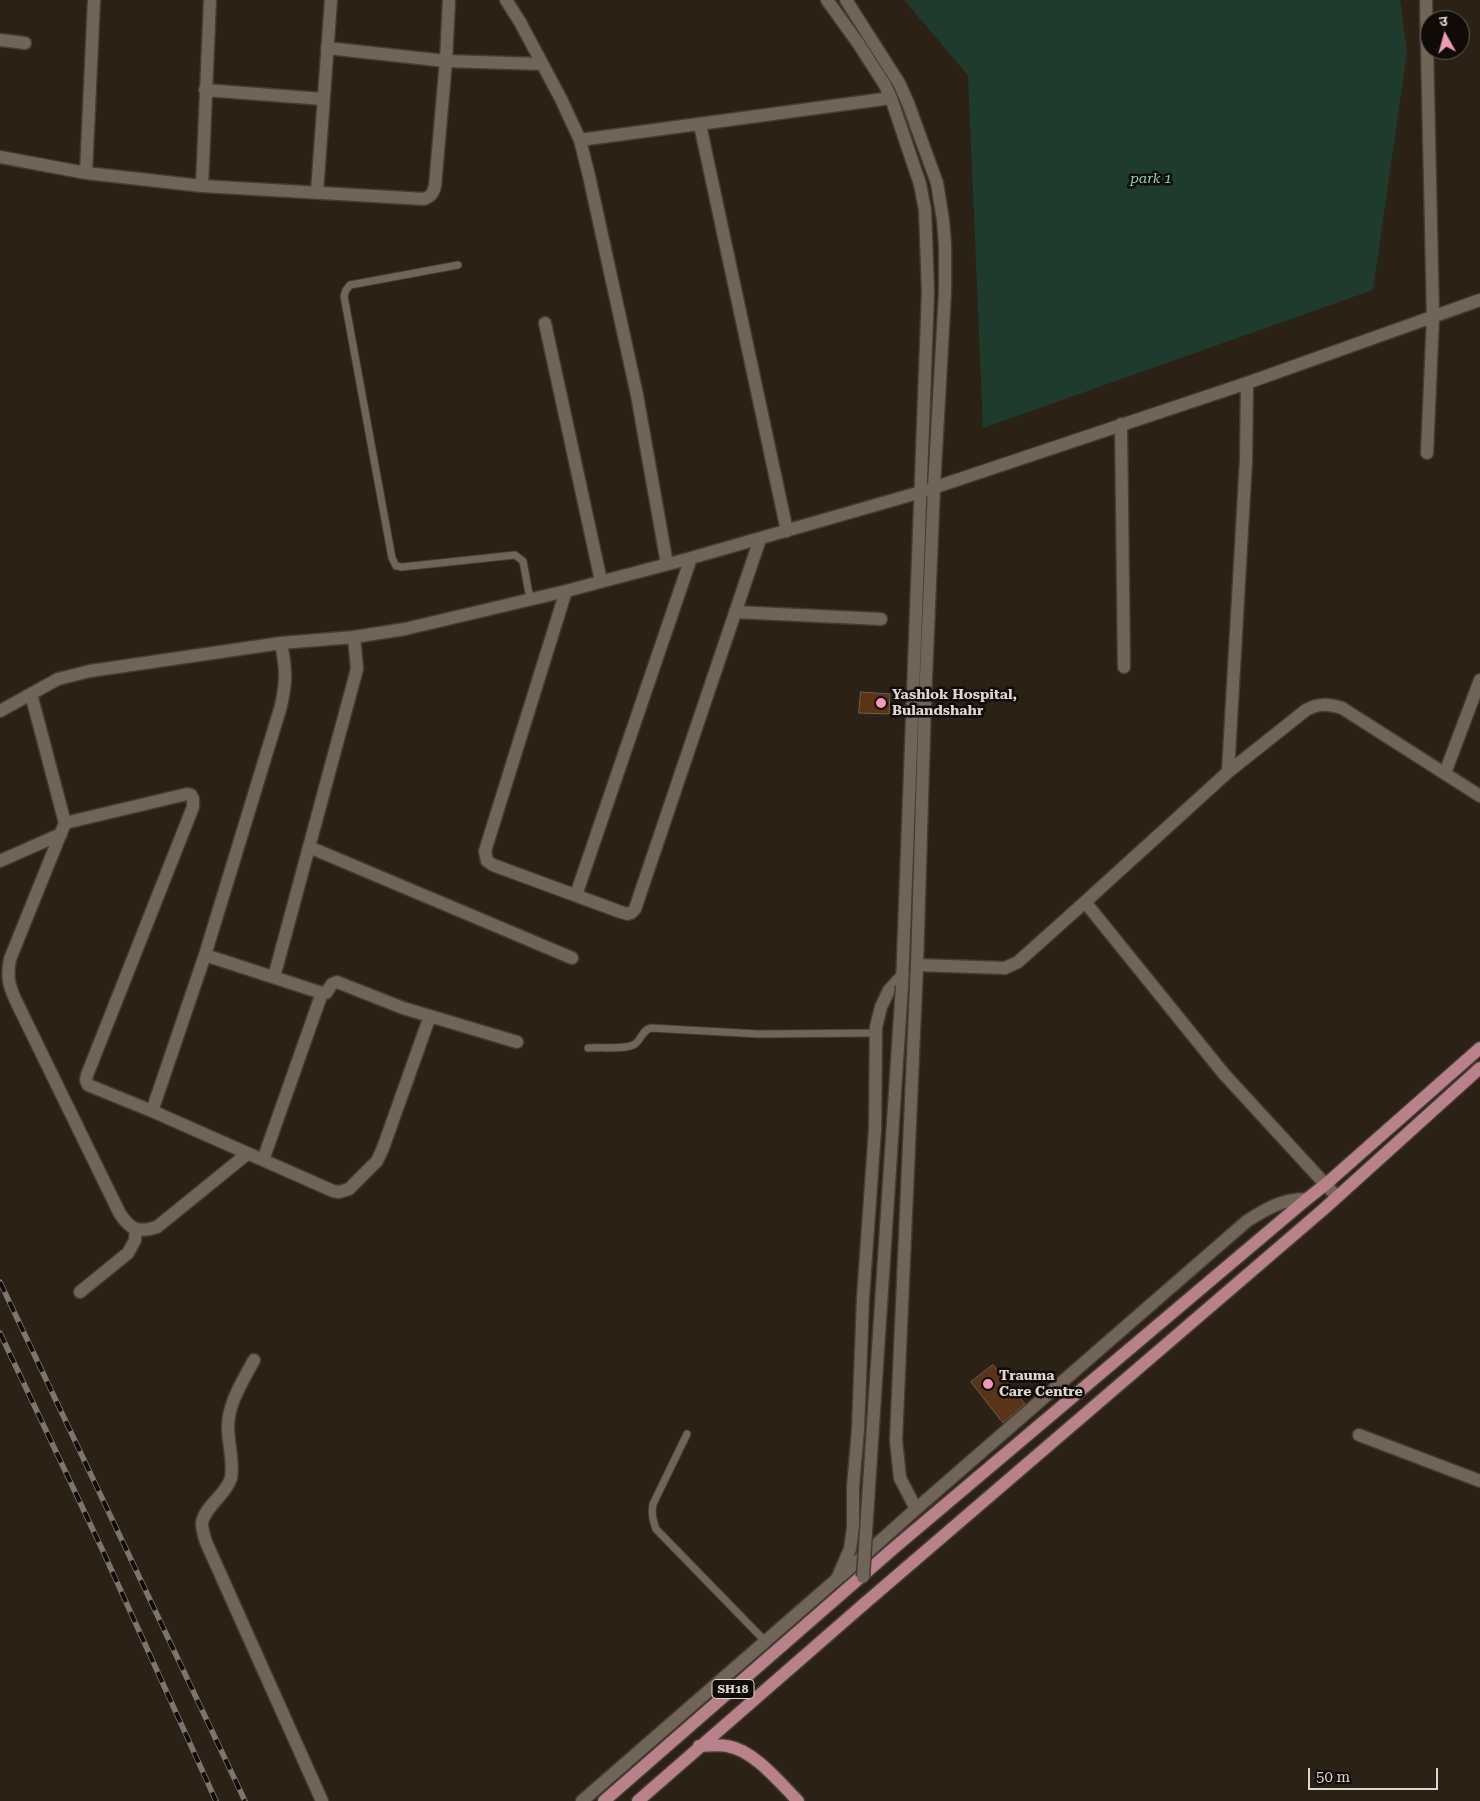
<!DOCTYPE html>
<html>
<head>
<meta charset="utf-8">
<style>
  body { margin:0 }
  #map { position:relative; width:1480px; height:1801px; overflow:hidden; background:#2b2115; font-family:"Roboto Serif","Noto Sans Devanagari",serif }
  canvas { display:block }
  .north { position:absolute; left:1420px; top:10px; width:50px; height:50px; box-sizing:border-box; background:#100b07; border:1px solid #625d57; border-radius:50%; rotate:353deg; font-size:14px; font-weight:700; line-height:20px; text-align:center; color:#ded7cf }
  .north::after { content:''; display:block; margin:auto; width:18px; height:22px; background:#f09ab7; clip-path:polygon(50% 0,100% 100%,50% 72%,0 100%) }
  .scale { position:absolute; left:1308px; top:1768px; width:130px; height:22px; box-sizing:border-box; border:2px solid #ded7cf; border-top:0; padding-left:6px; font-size:15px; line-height:18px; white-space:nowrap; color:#ded7cf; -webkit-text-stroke:4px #100b07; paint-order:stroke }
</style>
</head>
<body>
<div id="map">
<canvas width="1480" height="1801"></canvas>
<div class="north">उ</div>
<div class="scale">50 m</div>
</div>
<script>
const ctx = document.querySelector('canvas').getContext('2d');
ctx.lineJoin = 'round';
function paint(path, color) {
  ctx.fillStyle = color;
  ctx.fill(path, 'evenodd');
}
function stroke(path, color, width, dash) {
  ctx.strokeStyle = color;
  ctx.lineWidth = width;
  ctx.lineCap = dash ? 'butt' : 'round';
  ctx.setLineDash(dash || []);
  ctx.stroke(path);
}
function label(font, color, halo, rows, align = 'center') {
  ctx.font = font + ' "Roboto Serif",serif';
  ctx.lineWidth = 5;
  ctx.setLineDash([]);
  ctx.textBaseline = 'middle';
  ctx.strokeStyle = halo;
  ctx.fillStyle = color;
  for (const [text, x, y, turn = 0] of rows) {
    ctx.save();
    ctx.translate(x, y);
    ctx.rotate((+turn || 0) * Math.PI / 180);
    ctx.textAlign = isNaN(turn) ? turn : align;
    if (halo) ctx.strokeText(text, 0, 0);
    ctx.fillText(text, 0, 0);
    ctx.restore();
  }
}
paint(new Path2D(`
  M904 0H1400L1407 52 1373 290 983 428 968 75Z`), '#1f3b2e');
const building = new Path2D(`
  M861 692 890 694 889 714 859 713Z
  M993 1365 1025 1404 1003 1423 971 1382Z`);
paint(building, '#593417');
stroke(building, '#6f5f55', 1);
const service = new Path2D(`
  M458 265 350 285 346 290 344 296 392 558 396 566 402 567 515 555 523 561 530 599
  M588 1048C599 1047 626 1050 635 1044 642 1039 642 1030 651 1028L759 1034 876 1033
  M687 1434 653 1504C651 1514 653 1520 656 1529L765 1641`);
const minor = new Path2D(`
  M506 0 520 22 561 99 580 140 589 176 637 395 667 564
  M1426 0 1433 317 1427 453
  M0 40 25 43
  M327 48 446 61 542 64
  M205 90 323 99
  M700 125 787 531
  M580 140 891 98
  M0 157 86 173 202 186 424 199C431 196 433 194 435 186L446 61 449 0
  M86 173 94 0
  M202 186 210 0
  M317 192 331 0
  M545 323 601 581
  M1121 424 1124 667
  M566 591 485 851 487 861 493 865 618 911 627 914 631 913 635 909 760 539
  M735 612 881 619
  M31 694 65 823 10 959C7 976 8 983 15 999L120 1214C131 1230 138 1233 157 1227L247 1154
  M0 711 58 679 90 671 281 643 354 637 405 629 566 591 691 558 921 492 1247 383 1480 300
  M1228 772 1246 460 1247 383
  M1445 773 1480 680
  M65 823 187 794 191 795 193 799V807L87 1075 86 1080 88 1085 152 1111 333 1191 339 1192 349 1189 377 1161 383 1148 430 1016
  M309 847 572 958
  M0 861 61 834
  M576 895 691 558
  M1085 902 1228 772 1306 710C1319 703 1328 704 1342 708L1480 796
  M205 955 322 993H326L332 984 337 982 403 1008 517 1042
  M917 965 1005 968 1018 962 1085 902 1224 1074 1337 1197
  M274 977 357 669 354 637
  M152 1111 205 955 281 706C287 678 286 670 281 643
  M263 1160 322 993
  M80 1292 128 1253 135 1240 136 1229
  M254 1360C243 1381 228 1403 228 1427 228 1443 234 1462 231 1478 226 1495 204 1507 202 1523 202 1530 204 1536 206 1542L322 1801
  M1359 1435 1480 1481
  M582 1801 837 1579`);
const tertiary = new Path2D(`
  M827 0 858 43 885 85 891 98 920 184 925 210 928 292 902 986
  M846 0 899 83 908 103 937 183 943 220 945 245V292L934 487 925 701 917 965 896 1440 900 1478 916 1509
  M841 1576 916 1509 1247 1221C1266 1209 1284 1198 1307 1199
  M837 1579 850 1549 853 1528V1487L858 1430 863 1298 875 1129 876 1027 881 1007 889 990 903 975`);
const primary = new Path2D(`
  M699 1746C708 1746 718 1744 727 1746 754 1750 780 1783 798 1801
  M604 1801 894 1548 1307 1199 1326 1184 1480 1048
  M638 1801 864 1604 1325 1208 1480 1068`);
stroke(service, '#443b33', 9);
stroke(minor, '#443b33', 15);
stroke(tertiary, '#443b33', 15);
stroke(primary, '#443b33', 15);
stroke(service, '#716558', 7);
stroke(minor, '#716558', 12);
stroke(tertiary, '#716558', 12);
stroke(primary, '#b9828a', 12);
const rail = new Path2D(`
  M0 1282 245 1801
  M0 1333 102 1549 216 1801`);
stroke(rail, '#7e766c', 5.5);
stroke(rail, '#100b07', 4, [11]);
const tertiaryBridge = new Path2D(`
  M863 1577 902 986`);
stroke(tertiaryBridge, '#443b33', 15, []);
stroke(tertiaryBridge, '#716558', 12);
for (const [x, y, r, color] of [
  [881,703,6,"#f09ab7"],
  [988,1384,6,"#f09ab7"]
]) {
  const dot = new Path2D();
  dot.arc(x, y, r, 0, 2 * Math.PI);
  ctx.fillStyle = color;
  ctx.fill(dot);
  stroke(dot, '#100b07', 2);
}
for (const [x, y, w] of [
  [733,1689,42]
]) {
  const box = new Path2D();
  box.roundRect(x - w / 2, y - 9.5, w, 19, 4);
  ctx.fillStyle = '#100b07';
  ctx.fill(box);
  stroke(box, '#ded7cf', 1);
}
label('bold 12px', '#ded7cf', null, [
  ["SH18",733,1689]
]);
label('italic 14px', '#85d9b4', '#100b07', [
  ["park 1",1151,179]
]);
label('bold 14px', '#ded7cf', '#100b07', [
  ["Yashlok Hospital,",892,695],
  ["Bulandshahr",892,711],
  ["Trauma",999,1376],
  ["Care Centre",999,1392]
], 'left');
</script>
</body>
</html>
